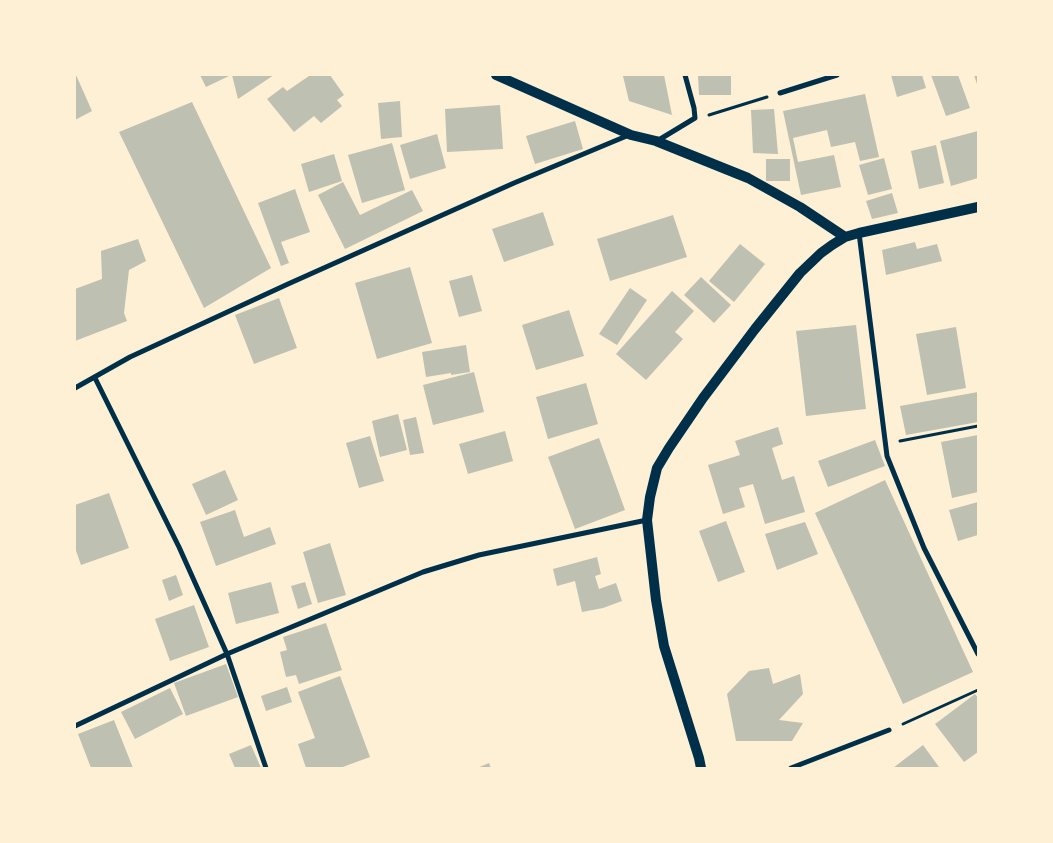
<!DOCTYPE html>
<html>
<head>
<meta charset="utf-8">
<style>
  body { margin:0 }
  #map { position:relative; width:1053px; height:843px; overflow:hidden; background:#fdf0d5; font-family:Ubuntu,sans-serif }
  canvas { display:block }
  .frame { position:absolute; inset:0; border:76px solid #fdf0d5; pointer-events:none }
</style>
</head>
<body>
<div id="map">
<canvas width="1053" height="843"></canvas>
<div class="frame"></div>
</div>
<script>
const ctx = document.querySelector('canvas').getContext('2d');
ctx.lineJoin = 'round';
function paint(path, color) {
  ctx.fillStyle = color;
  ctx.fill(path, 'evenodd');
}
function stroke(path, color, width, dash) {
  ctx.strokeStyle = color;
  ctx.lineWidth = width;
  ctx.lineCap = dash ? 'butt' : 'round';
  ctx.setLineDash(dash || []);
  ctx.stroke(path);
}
paint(new Path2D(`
  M75 75H76L92 111 75 120Z
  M200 75H231L206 87Z
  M232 75H274L238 99Z
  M309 75H330L344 95 337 100 342 106 321 123 314 116 294 132 267 99 283 87 287 91 309 76Z
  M630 75H664L672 115 629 101 623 76Z
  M698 75H731V95H699Z
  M891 75H922L926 88 897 97Z
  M931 75H958L970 108 946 116Z
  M974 75H978V87Z
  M865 94 879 157 860 161 855 142 831 147 827 130 793 138 798 162 834 155 841 187 801 195 783 111Z
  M400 101 402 137 381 139 378 103Z
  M192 102 271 268 204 308 119 132Z
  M500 105 503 149 447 152 445 109Z
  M774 109 778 154 753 153 751 110Z
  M575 121 583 149 535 164 526 136Z
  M978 131V178L951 186 940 141Z
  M437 134 446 168 410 179 400 145Z
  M392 143 405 190 362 203 348 155Z
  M936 145 944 183 919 189 911 151Z
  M334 154 342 181 309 192 301 164Z
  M884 158 892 189 868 195 859 165Z
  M766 159H790V181H766Z
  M343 182 360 215 412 190 423 211 345 249 318 195Z
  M295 189 310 232 281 242 289 263 281 266 258 203Z
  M892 193 898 213 872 219 866 201Z
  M543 212 554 245 504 262 492 229Z
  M673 215 687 257 610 281 597 239Z
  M138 239 146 261 129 270 124 313 127 321 75 341V289L102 279 101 251Z
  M915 242 917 249 937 244 942 261 886 275 882 250Z
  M740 244 765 264 734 302 709 281Z
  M410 267 432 343 377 359 355 283Z
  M472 275 482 311 459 317 449 281Z
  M701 277 731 305 714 323 684 295Z
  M630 288 647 300 617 345 599 334Z
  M672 291 694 311 675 332 683 339 646 380 616 354Z
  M279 298 297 348 254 364 235 315Z
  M569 310 584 356 536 370 522 325Z
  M856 325 866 409 806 416 796 331Z
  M956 327 966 388 927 395 916 334Z
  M466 345 470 372 451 375V373L426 377 422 352Z
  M474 372 484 412 433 425 423 385Z
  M586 383 598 424 548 439 536 397Z
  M978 392V422L906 435 900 406Z
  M398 414 407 450 380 457 372 421Z
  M416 417 424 453 410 455 403 420Z
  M778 427 783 444 772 448 782 480 794 476 805 512 765 524 753 484 739 488 745 507 723 514 708 465 740 455 735 441Z
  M505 431 513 461 468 474 459 444Z
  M978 435V492L952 498 941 442Z
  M370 436 384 481 359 488 346 443Z
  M599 438 625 510 575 529 548 457Z
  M875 440 885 466 828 487 818 461Z
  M225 470 238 500 206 515 192 484Z
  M885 480 973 672 903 704 815 513Z
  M109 493 129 548 81 565 75 548V505Z
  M978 502V535L958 541 949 510Z
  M235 510 244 537 270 527 276 544 216 566 200 522Z
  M726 521 745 572 718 582 699 531Z
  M805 522 818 554 777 570 765 534Z
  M330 543 346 595 318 603 303 552Z
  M597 557 601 574 595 576 599 589 616 583 622 601 603 608 582 612 575 581 557 586 553 569Z
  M176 575 183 595 169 601 162 580Z
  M271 582 279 613 236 624 228 593Z
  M305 582 312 604 298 609 291 586Z
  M194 605 209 647 170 661 155 619Z
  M326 623 342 670 299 684 296 675 286 677 280 652 287 650 283 637Z
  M226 664 238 697 186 716 174 683Z
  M769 668 773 684 800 674 803 694 779 720 803 723 792 741H736L727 694 749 671Z
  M340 676 370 757 340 768H306L298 744 315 738 298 692Z
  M287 687 292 702 266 711 261 696Z
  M170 688 183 714 135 739 121 712Z
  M975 694 978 698V752L964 762 935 724Z
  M114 720 133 768H91L78 734Z
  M251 745 261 768H235L229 754Z
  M923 745 939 767 938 768H893Z
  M489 763 491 768H477Z`), '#bec0b2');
stroke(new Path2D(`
  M709 115 767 97
  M900 441 978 426
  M903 724 978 690`), '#003049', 3);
stroke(new Path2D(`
  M780 93 837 75
  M657 141 695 118 694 108 685 75
  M859 233 887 456 924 548 978 654
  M95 378 179 547 227 654 266 768
  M75 388 130 357 288 284 514 183 629 135
  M75 726 227 654 423 572 479 555 647 520
  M791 768 889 730`), '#003049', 5);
stroke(new Path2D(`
  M496 75 631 135 656 141 748 178 800 207 845 237
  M701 768 699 758 664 646 656 600 647 520 650 497 657 468 669 448 703 398 755 329 800 273 821 253 832 245 845 237 859 233 978 207`), '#003049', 10);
</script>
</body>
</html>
